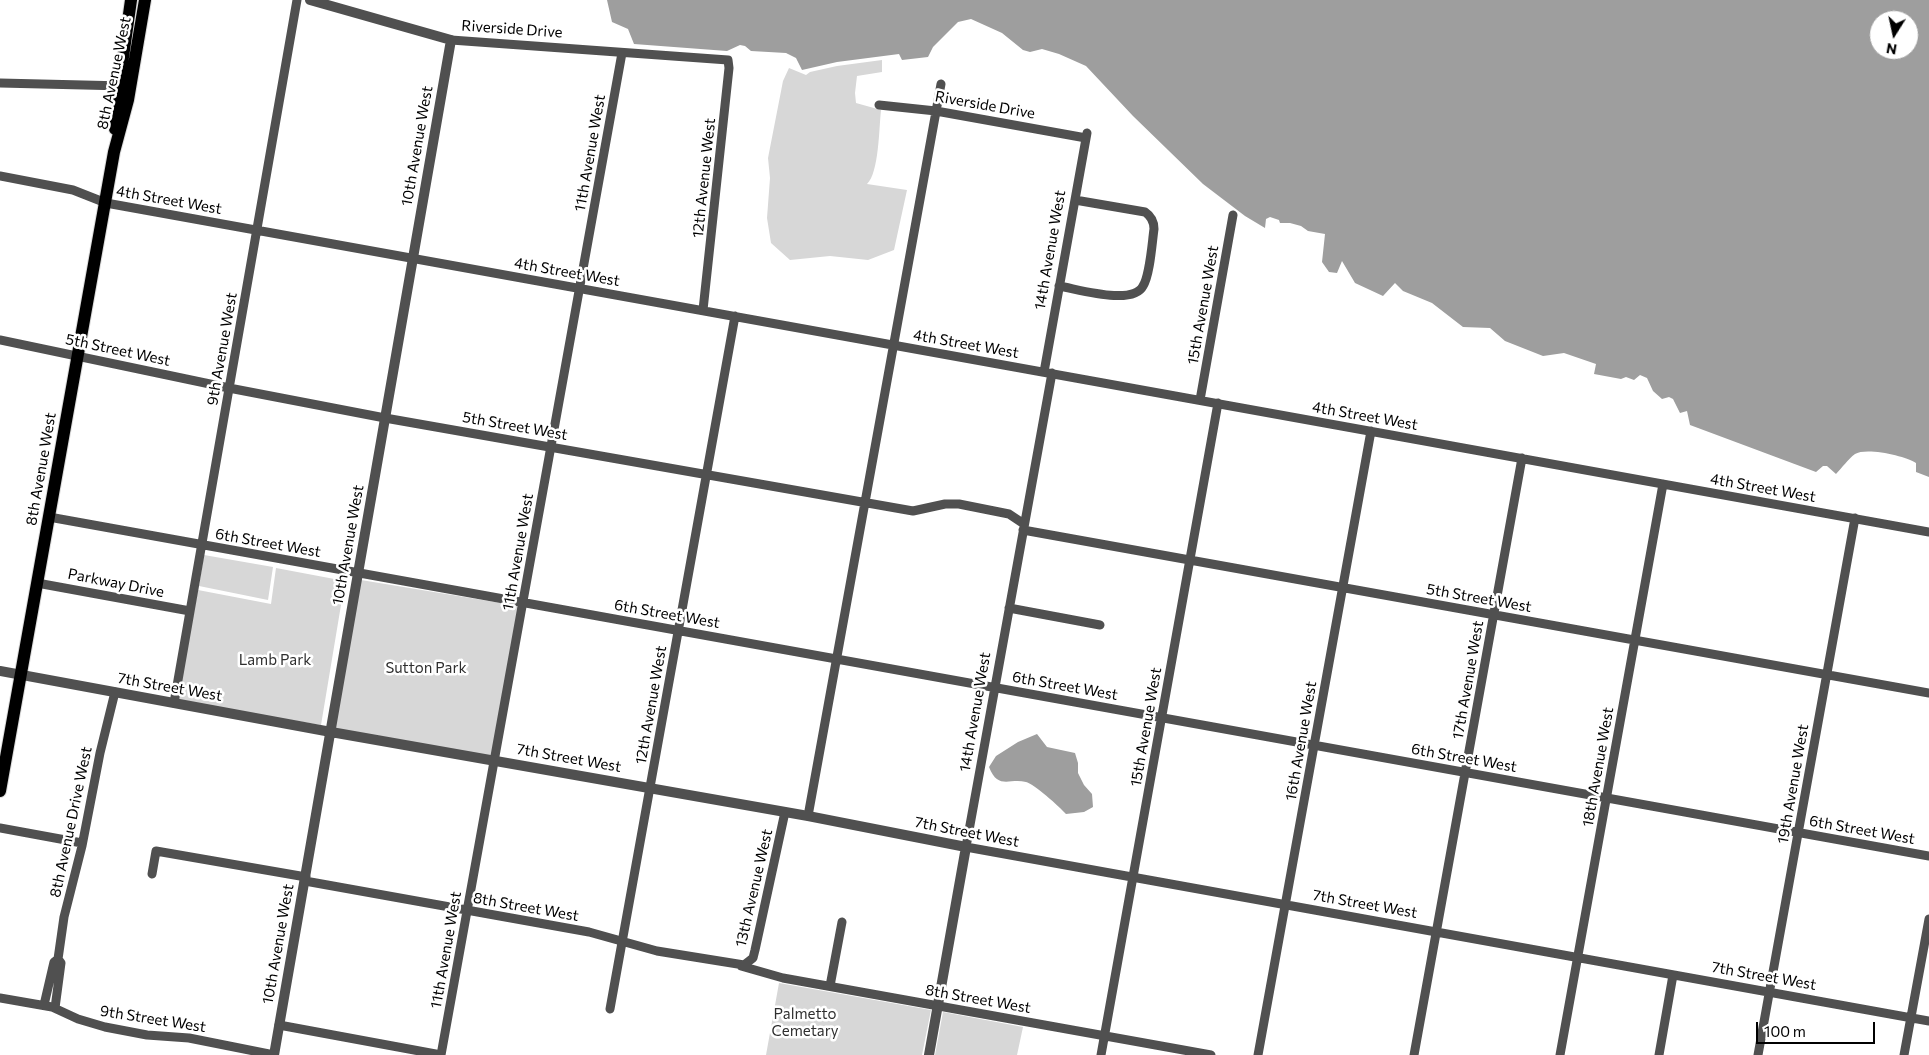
<!DOCTYPE html>
<html>
<head>
<meta charset="utf-8">
<style>
  body { margin:0 }
  #map { position:relative; width:1929px; height:1055px; overflow:hidden; background:#fff; font-family:Commissioner,sans-serif }
  canvas { display:block }
  .north { position:absolute; left:1869px; top:10px; width:50px; height:50px; box-sizing:border-box; background:#fff; border:1px solid #999; border-radius:50%; rotate:190deg; font-size:14px; font-weight:700; line-height:20px; text-align:center; color:#000 }
  .north::after { content:''; display:block; margin:auto; width:18px; height:22px; background:#000; clip-path:polygon(50% 0,100% 100%,50% 72%,0 100%) }
  .scale { position:absolute; left:1756px; top:1022px; width:119px; height:22px; box-sizing:border-box; border:2px solid #000; border-top:0; padding-left:6px; font-size:15px; line-height:18px; white-space:nowrap; color:#000; -webkit-text-stroke:4px #fff; paint-order:stroke }
</style>
</head>
<body>
<div id="map">
<canvas width="1929" height="1055"></canvas>
<div class="north">N</div>
<div class="scale">100 m</div>
</div>
<script>
const ctx = document.querySelector('canvas').getContext('2d');
ctx.lineJoin = 'round';
function paint(path, color) {
  ctx.fillStyle = color;
  ctx.fill(path, 'evenodd');
}
function stroke(path, color, width, dash) {
  ctx.strokeStyle = color;
  ctx.lineWidth = width;
  ctx.lineCap = dash ? 'butt' : 'round';
  ctx.setLineDash(dash || []);
  ctx.stroke(path);
}
function label(font, color, halo, rows, align = 'center') {
  ctx.font = font + ' Commissioner,sans-serif';
  ctx.lineWidth = 5;
  ctx.setLineDash([]);
  ctx.textBaseline = 'middle';
  ctx.strokeStyle = halo;
  ctx.fillStyle = color;
  for (const [text, x, y, turn = 0] of rows) {
    ctx.save();
    ctx.translate(x, y);
    ctx.rotate((+turn || 0) * Math.PI / 180);
    ctx.textAlign = isNaN(turn) ? turn : align;
    if (halo) ctx.strokeText(text, 0, 0);
    ctx.fillText(text, 0, 0);
    ctx.restore();
  }
}
paint(new Path2D(`
  M882 60V72L857 76 855 93 856 103 881 110C879 128 879 173 867 184L907 190 894 250 868 260 830 256 790 260 771 243 767 218 770 178 768 158 783 81 789 68 806 75 810 72 837 66Z
  M204 555 273 567 268 600 199 586Z
  M276 568 345 581 321 725 177 701 198 590 271 604Z
  M361 580 519 606 492 757 334 729Z
  M779 983 931 1010 922 1055H766Z
  M943 1012 1023 1027 1017 1055H935Z`), '#d7d7d7');
paint(new Path2D(`
  M607 0H1929V477L1916 472V463C1906 456 1866 447 1855 454 1848 459 1842 468 1836 474L1827 466H1823L1816 472 1690 425 1687 411 1680 413 1673 399 1669 397 1662 399 1653 391 1647 378 1640 375 1634 380 1626 377 1621 379 1594 374 1596 364 1564 353 1543 356 1505 341 1490 328 1463 327 1432 303 1403 291 1395 283 1383 296 1355 283 1342 261 1337 273 1329 272 1322 262 1325 234 1308 231 1301 226 1290 223H1280L1279 220 1270 217 1266 219 1265 228 1245 216 1203 184 1133 116 1086 66 1059 54 1042 49 1030 52 1023 50 1002 33 971 19 958 22 933 47 928 57 902 60 899 54 837 62 802 70 796 58 786 53 751 51 745 46 740 45 727 51 634 44 628 29 612 22ZM1879 20H1909V50H1879Z
  M1037 734 1047 747 1075 753 1078 763V773L1084 785 1092 794 1093 807 1084 812 1066 814C1060 807 1033 783 1026 782 1009 778 998 790 989 767L996 756 1018 742Z`), '#9e9e9e');
const primary = new Path2D(`
  M115 129 119 86 131 0
  M0 791 114 152 128 100 145 0`);
stroke(primary, '#dbdbdb', 14);
stroke(new Path2D(`
  M451 40 728 60 729 68 703 310
  M0 83 125 86
  M879 105 936 111 1086 138
  M0 176 73 190 106 203 1929 532
  M1059 286C1078 289 1133 306 1143 286 1150 275 1152 243 1154 229 1154 222 1151 216 1145 212L1075 200
  M0 340 229 388 385 418 913 511 945 504H959L1009 514 1024 524
  M1044 372 1087 133
  M1052 373 966 847 1929 1021
  M1200 400 1233 215
  M49 517 1929 856
  M1023 530 1929 693
  M37 583 190 611
  M1009 608 1100 625
  M174 703 297 0
  M808 816 941 84
  M0 828 82 843
  M152 874 156 851 306 877
  M305 881 589 932 657 951 744 965 753 958 755 950 785 812
  M741 966 783 978 1211 1055
  M830 986 842 922
  M0 998 52 1007 78 1019 105 1027 147 1035 189 1038 274 1055
  M44 1005 54 962 58 959 64 917 82 846 100 753 115 692
  M55 1008 61 963 58 959
  M610 1009 735 316
  M279 1025 441 1055
  M441 1055 622 53
  M1101 1055 1218 403
  M1258 1055 1371 431
  M1414 1055 1522 458
  M1560 1055 1663 484
  M1659 1055 1673 975
  M1758 1055 1855 518
  M1904 1055 1929 919`), '#505050', 9);
stroke(new Path2D(`
  M0 671 331 732 808 816 966 847 929 1055
  M274 1055 451 40 310 0`), '#505050', 10);
stroke(primary, '#000', 12);
label('15px', '#000', '#fff', [
  ["Riverside Drive",512,29,4],
  ["8th Avenue West",114,73,-78],
  ["Riverside Drive",985,105,10],
  ["10th Avenue West",417,146,-80],
  ["11th Avenue West",590,153,-80],
  ["12th Avenue West",704,178,-84],
  ["4th Street West",169,200,10],
  ["14th Avenue West",1050,250,-80],
  ["4th Street West",567,272,10],
  ["15th Avenue West",1203,305,-80],
  ["4th Street West",966,344,10],
  ["9th Avenue West",222,349,-80],
  ["5th Street West",118,350,12],
  ["4th Street West",1365,416,10],
  ["5th Street West",515,426,10],
  ["8th Avenue West",41,469,-80],
  ["4th Street West",1763,488,10],
  ["6th Street West",268,543,10],
  ["10th Avenue West",348,545,-80],
  ["11th Avenue West",518,552,-80],
  ["Parkway Drive",116,583,11],
  ["5th Street West",1479,598,10],
  ["6th Street West",667,614,10],
  ["17th Avenue West",1468,680,-80],
  ["6th Street West",1065,686,10],
  ["7th Street West",170,687,10],
  ["12th Avenue West",651,705,-80],
  ["14th Avenue West",975,712,-80],
  ["15th Avenue West",1146,727,-80],
  ["16th Avenue West",1301,741,-80],
  ["7th Street West",569,758,10],
  ["6th Street West",1464,758,10],
  ["18th Avenue West",1598,767,-80],
  ["19th Avenue West",1793,784,-80],
  ["8th Avenue Drive West",71,822,-78],
  ["6th Street West",1862,830,10],
  ["7th Street West",967,832,11],
  ["13th Avenue West",754,888,-77],
  ["7th Street West",1365,904,10],
  ["8th Street West",526,907,10],
  ["10th Avenue West",278,944,-80],
  ["11th Avenue West",446,950,-80],
  ["7th Street West",1764,976,10],
  ["8th Street West",978,999,10],
  ["9th Street West",153,1019,9]
]);
label('15px', '#2e2e2e', '#fff', [
  ["Lamb Park",275,660],
  ["Sutton Park",426,668],
  ["Palmetto",805,1014],
  ["Cemetary",805,1031]
]);
</script>
</body>
</html>
